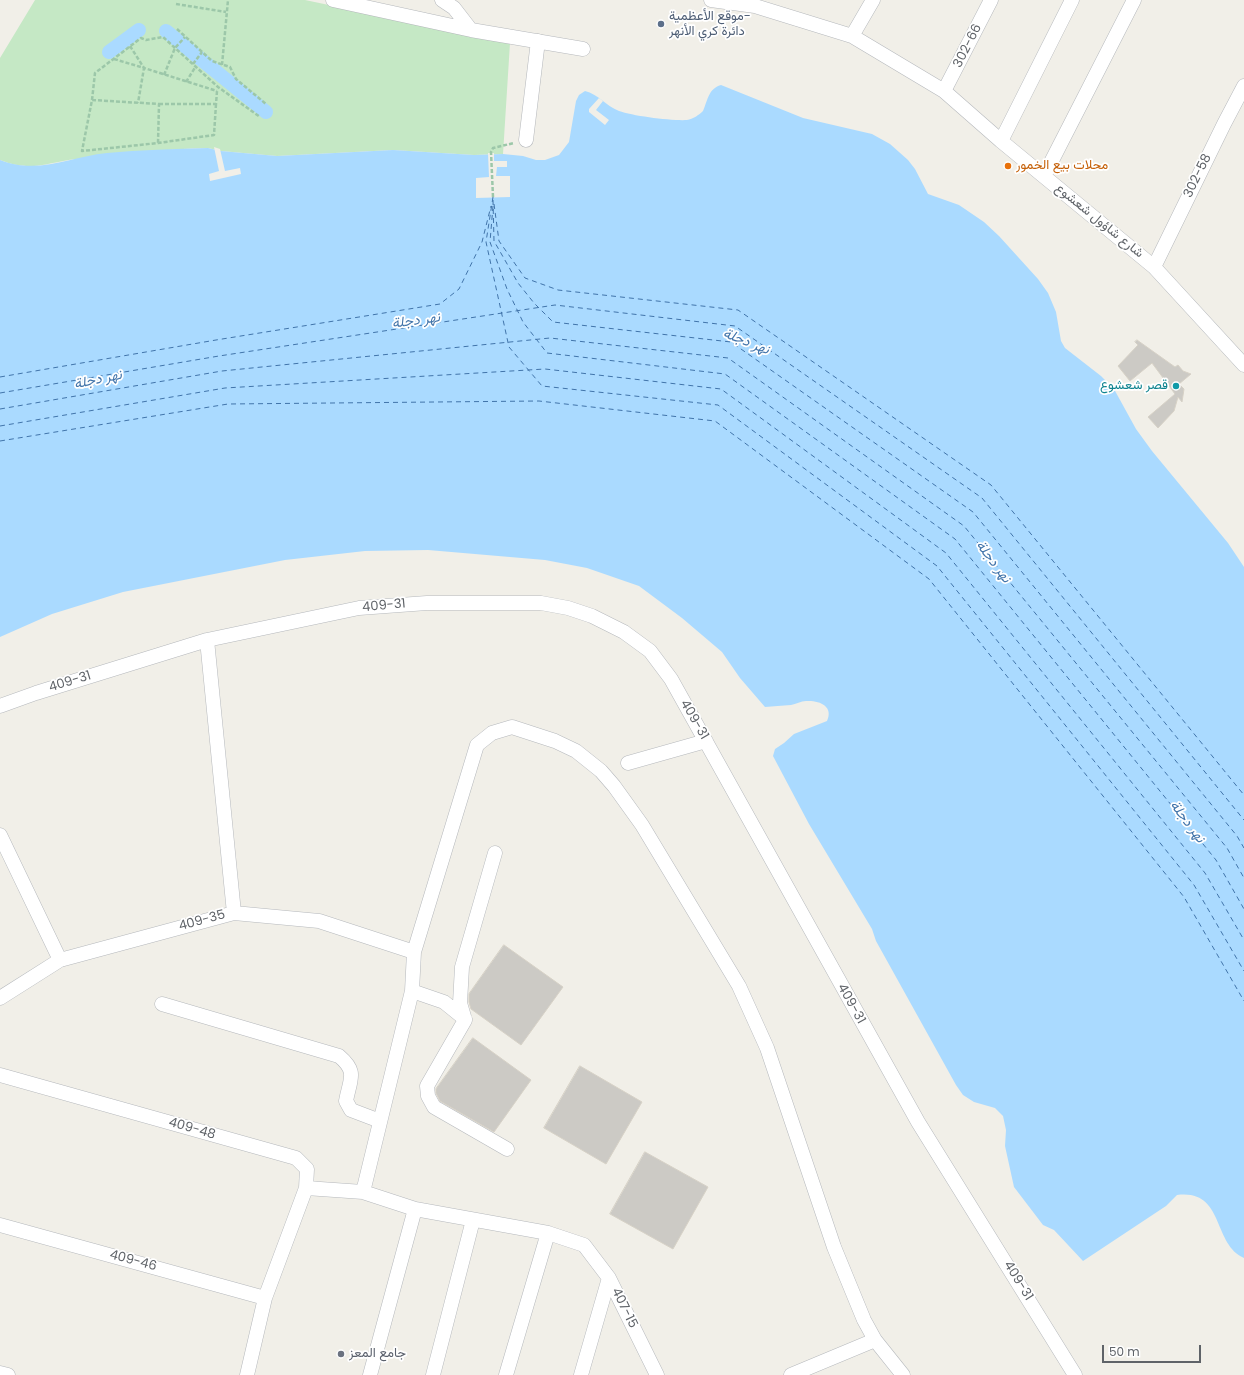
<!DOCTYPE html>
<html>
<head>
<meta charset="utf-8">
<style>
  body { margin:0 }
  #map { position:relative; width:1244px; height:1375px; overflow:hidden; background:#f1efe8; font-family:Poppins,sans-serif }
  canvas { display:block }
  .scale { position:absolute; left:1102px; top:1345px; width:99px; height:18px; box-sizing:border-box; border:2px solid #5f6368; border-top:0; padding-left:5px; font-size:12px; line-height:14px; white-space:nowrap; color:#5f6368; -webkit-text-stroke:3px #fff; paint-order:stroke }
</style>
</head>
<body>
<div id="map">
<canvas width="1244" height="1375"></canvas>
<div class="scale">50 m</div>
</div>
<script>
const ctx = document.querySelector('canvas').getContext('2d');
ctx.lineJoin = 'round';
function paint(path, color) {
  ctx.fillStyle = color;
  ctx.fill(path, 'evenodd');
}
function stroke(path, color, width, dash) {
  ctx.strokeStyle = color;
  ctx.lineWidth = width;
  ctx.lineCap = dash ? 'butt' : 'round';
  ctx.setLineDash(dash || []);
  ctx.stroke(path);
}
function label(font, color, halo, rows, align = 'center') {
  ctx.font = font + ' Poppins,Vazirmatn,sans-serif';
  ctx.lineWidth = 3.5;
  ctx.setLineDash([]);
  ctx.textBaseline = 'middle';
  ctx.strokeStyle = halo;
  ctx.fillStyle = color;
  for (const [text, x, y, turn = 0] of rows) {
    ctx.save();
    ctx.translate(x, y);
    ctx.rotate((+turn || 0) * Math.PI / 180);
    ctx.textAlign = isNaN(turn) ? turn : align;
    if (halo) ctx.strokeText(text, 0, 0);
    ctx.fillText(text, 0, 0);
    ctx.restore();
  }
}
paint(new Path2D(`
  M35 0H305L510 43 503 154 474 155 393 150 277 156 221 151 208 148C164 149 120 155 77 159 46 162 33 173 0 160V58Z`), '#c5e8c5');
paint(new Path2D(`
  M721 85 803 118 872 134 890 144 908 160 915 169 928 194 959 205 984 222 999 236 1038 279 1048 293 1056 312 1061 341 1065 348 1101 376 1114 389 1136 429 1152 451 1228 543 1244 567V1258C1212 1244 1225 1189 1177 1195L1166 1206 1083 1261 1054 1230 1043 1225 1014 1187 1005 1146 1006 1130 1003 1116 995 1108 974 1102 963 1095 956 1085 876 941 872 929 809 824 773 756 775 749 784 743 794 734 827 721C834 706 819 700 806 701 801 701 796 704 791 705 782 706 773 706 765 707L740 678 722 652 682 618 639 586 587 568 545 560 428 550 365 551 285 560 123 592 52 614 0 637V160C38 175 69 157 107 153 140 150 174 149 208 148L221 151 277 156 393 150 474 155 503 154 523 156 536 160H545L559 155 569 142 576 101 579 95 585 91C598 94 606 106 619 111 633 116 672 121 687 120 693 119 699 115 703 111 708 100 708 89 721 85Z`), '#aadaff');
paint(new Path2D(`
  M599 98 603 101 596 110 609 120 605 125 589 112V109Z
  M214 147 220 149 225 171 240 168 241 174 210 181 209 174 219 171Z
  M488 153H494V161H507V167H497L496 176H510V197L476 198V178L489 177Z`), '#f1efe8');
stroke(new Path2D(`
  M166 31 266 112
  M109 52 139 30`), '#aadaff', 14);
stroke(new Path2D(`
  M493 197 486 242 509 347 542 386 718 405 937 566 1194 885 1244 971
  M493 200 494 241 518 283 534 303 553 322 731 342 973 512 1237 836 1244 848
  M494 204 499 241 525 278 558 290 738 310 991 485 1244 795
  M493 206 490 242 507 289 523 322 547 353 725 374 955 539 1216 860 1244 909
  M0 377 216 340 440 304 459 289 482 242 491 206
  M0 393 219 356 555 305 735 326 982 498 1244 820
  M0 409 222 371 550 338 728 358 964 526 1227 848 1244 878
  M0 426 225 388 545 369 721 389 946 553 1205 873 1244 940
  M0 441 228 404 539 401 715 421 929 579 1184 897 1244 1001`), '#4174aa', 1, [5, 4]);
const building = new Path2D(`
  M1137 340 1175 367 1178 365 1183 371 1191 374 1179 384 1184 389 1182 402 1178 397 1174 411 1158 428 1148 417 1175 394 1152 363 1130 381 1118 366 1138 345 1135 342Z
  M504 945 563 987 521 1045 471 1009 469 1002V994Z
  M473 1038 531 1080 494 1132 440 1101 436 1093V1089Z
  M580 1066 642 1102 606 1164 544 1128Z
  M645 1152 708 1187 673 1249 610 1214Z`);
paint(building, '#cccac5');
stroke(building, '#d6d1c6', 1);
const minor = new Path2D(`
  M333 0 471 30 583 49
  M442 0 454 8 471 30
  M711 0 755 6
  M747 0 755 6 852 36 944 91 1001 141 1154 267 1244 365
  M852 36 873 0
  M944 91 991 0
  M526 140 538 41
  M1001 141 1072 0
  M1044 176 1134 0
  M1154 267 1224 124 1244 86
  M207 640 234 913
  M0 706 36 693 207 640 359 608 427 603H541L568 608 592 616 624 632 650 651 671 679 918 1122 1075 1375
  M628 763 706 741
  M0 835 60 960
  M495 853 462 967 460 1003 465 1020 427 1086 428 1096 434 1107 507 1149
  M412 991 444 1002 465 1019
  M0 998 60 960 234 913 319 921 414 952
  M162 1004 339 1056C358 1072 350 1079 346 1101L351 1110 380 1121
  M0 1075 296 1158 307 1169 306 1188 363 1192 415 1209 548 1233 584 1245 609 1278 657 1375
  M363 1192 412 991 414 952 477 745 492 733 512 727 555 741 576 751 601 771 614 786 642 825 739 986 767 1048 834 1247 864 1320 875 1340 903 1375
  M0 1225 265 1298
  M0 1373 8 1375
  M247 1375 265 1298 306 1188
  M370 1375 415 1209
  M433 1375 473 1220
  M506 1375 548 1233
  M581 1375 609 1278
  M791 1375 875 1340`);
stroke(minor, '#b5b8bc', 15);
stroke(new Path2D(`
  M176 4 226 12
  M177 29 212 61 230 67 236 79 266 104
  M130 46 144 68 217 91
  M114 59 144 68 138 103
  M193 64 202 52
  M222 65 228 0
  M164 75 175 48 185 37
  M186 82 196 66
  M92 100 159 104 158 143
  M159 104H216L217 91
  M216 104 214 135 158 143 82 151 92 100 95 73 141 38 146 40 163 37 218 87 260 117
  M493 197 491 152 493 148 514 143`), '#9cc7a9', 2.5, [4, 2]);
stroke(minor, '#fff', 14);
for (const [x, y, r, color] of [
  [661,24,4,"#5c6f8a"],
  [1008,166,4,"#e8710a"],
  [1176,386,4,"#0f9aa8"],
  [341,1354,4,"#6b7280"]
]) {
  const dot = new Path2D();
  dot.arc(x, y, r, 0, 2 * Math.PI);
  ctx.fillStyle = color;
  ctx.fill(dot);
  stroke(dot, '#fff', 1.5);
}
label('13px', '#4e5e75', '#fff', [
  ["موقع الأعظمية-",669,17],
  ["دائرة كري الأنهر",669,32]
], 'left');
label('13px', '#5f6368', '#fff', [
  ["302-66",968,46,-63],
  ["302-58",1198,176,-64],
  ["شارع شاؤول شعشوع",1099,221,39],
  ["409-31",384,606,-5],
  ["409-31",70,682,-17],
  ["409-31",694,720,60],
  ["409-35",202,921,-15],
  ["409-31",851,1004,61],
  ["409-48",192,1129,16],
  ["409-46",133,1261,15],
  ["409-31",1018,1281,58],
  ["407-15",624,1308,64]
]);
label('13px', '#c56008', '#fff', [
  ["محلات بيع الخمور",1016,166]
], 'left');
label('13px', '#0d838f', '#fff', [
  ["قصر شعشوع",1168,386]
], 'right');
label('13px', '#5b616d', '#fff', [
  ["جامع المعز",349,1354]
], 'left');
label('italic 14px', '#4174aa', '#fff', [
  ["نهر دجلة",416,321,-8],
  ["نهر دجلة",746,342,22],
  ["نهر دجلة",98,380,-12],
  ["نهر دجلة",993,562,53],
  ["نهر دجلة",1187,822,53]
]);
</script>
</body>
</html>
